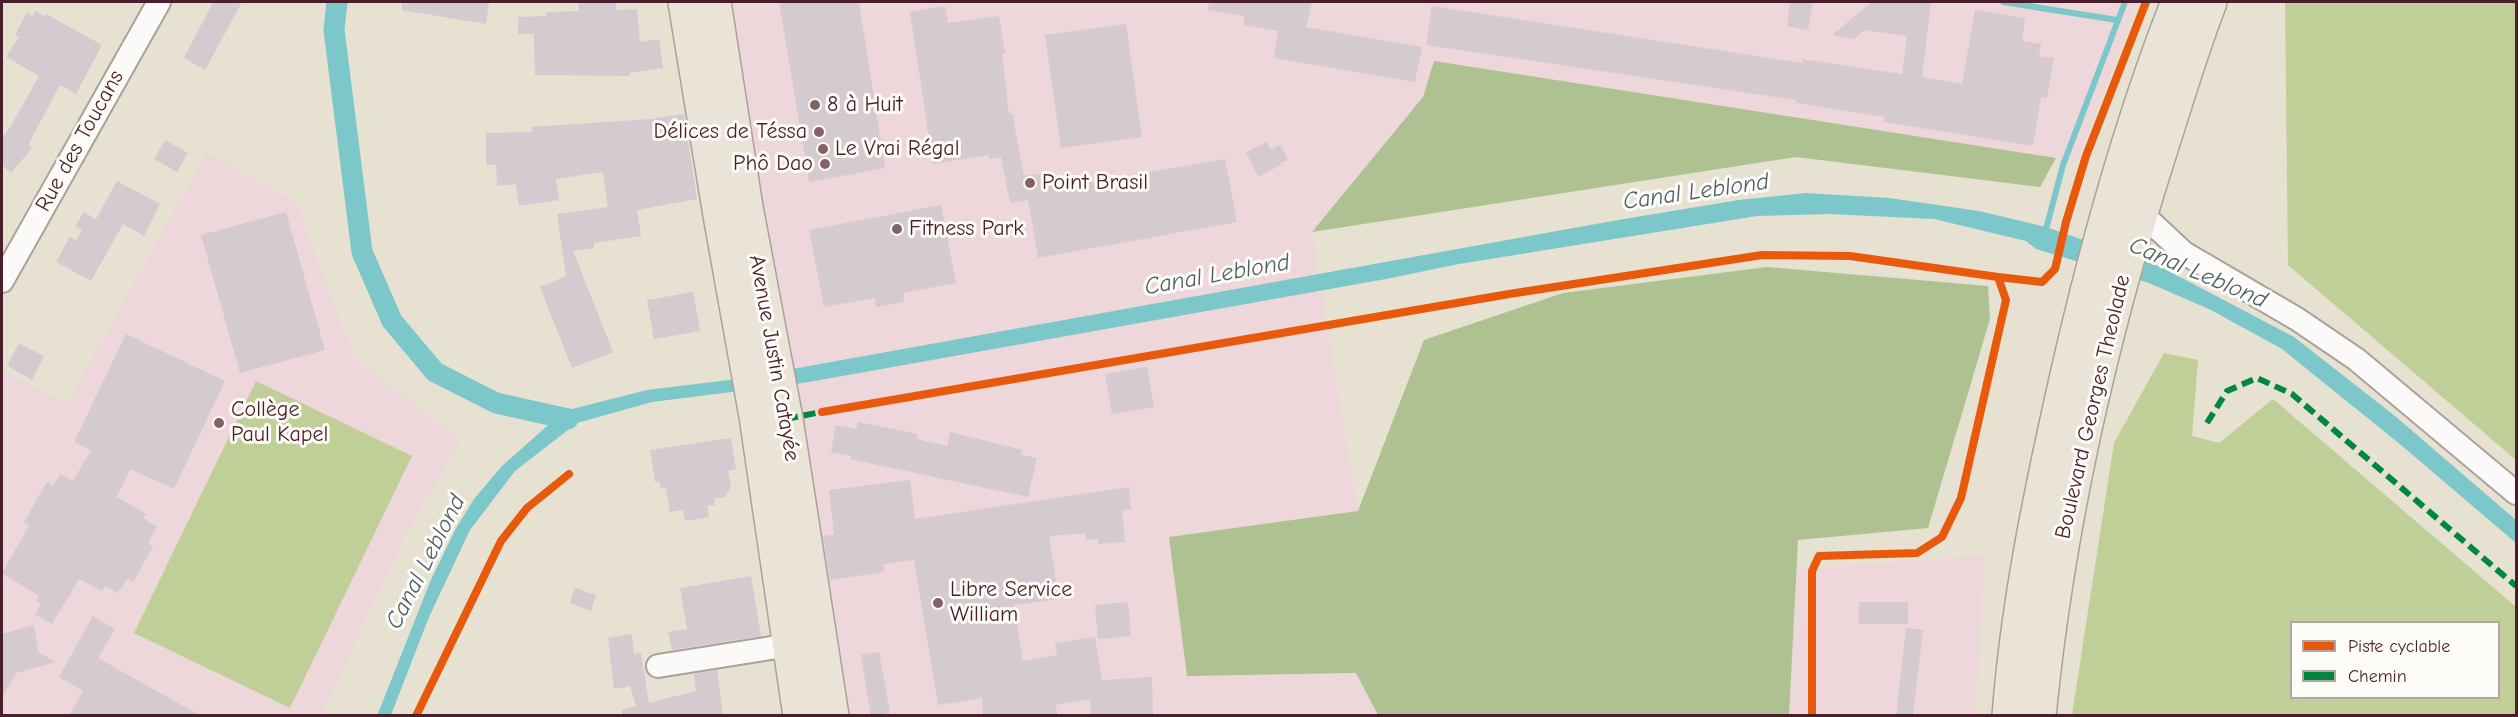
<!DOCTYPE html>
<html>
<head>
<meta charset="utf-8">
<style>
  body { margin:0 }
  #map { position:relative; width:2518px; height:717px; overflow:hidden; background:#e6e1d1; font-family:"Comic Neue",sans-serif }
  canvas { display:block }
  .frame { position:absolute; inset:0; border:3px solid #4a1f2b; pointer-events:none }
  .legend { position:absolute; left:2290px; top:621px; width:210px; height:78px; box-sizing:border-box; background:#fdfcf7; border:2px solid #b5a4a5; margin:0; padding:8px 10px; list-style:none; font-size:18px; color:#4a1f2b }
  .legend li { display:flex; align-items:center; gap:12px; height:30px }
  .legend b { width:30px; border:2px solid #b5a4a5 }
</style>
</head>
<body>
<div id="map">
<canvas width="2518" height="717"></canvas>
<div class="frame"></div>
<ul class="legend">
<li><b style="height:8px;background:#e8590c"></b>Piste cyclable</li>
<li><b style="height:8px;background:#00873e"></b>Chemin</li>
</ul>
</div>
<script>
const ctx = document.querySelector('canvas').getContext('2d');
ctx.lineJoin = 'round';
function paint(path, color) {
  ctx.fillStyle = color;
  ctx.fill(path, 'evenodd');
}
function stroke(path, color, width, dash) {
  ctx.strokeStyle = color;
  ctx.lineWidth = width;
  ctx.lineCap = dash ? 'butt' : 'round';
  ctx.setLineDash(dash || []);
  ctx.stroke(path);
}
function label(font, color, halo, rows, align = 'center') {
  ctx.font = font + ' "Comic Neue",sans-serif';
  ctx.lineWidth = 6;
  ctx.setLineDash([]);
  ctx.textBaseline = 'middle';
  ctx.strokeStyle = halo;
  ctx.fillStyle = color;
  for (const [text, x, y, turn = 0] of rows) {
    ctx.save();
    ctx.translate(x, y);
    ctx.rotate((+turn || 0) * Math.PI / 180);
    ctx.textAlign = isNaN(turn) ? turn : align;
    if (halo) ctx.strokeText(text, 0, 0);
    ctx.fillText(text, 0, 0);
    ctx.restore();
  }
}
paint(new Path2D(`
  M725 2H2137L2077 162 1434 61 1423 97 1312 232 1358 512 1169 537 1187 676 1357 673 1378 716 843 715Z
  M206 153 296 202 354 357 460 441 403 539 322 715H2V370L67 404Z
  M1984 555 1976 715 1789 716 1796 570Z`), '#edd7da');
paint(new Path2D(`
  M2285 2H2516V460L2288 265Z
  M2164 353 2198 360 2192 436 2219 443 2273 399 2516 607V715H2072L2114 443ZM2292 622H2498V698H2292Z
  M256 381 412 456 290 708 134 633Z`), '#c0ce97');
paint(new Path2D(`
  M1434 61 2056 158 2040 187 1796 157 1312 232 1423 97Z
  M1767 267 1988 286 1990 319 1928 528 1798 540 1789 715H1378L1356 673 1187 676 1169 537 1358 511 1424 340 1563 293Z`), '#aec191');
paint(new Path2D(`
  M1806 193 1889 198 1979 211 2046 227 2161 267 2294 337 2395 416 2516 520V543L2401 445 2282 349 2211 310 2149 283 2036 249 2026 241 1934 219 1829 214 1757 216 1459 264 1386 279 803 383 652 402 577 423 515 471 470 530 429 617 391 715 377 716 430 582 455 530 474 499 502 466 564 411 647 390 737 379 1618 220 1739 200Z`), '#7cc7ca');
stroke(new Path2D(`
  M2003 2 2117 20
  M2045 233 2063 165 2125 2`), '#7cc7ca', 6);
stroke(new Path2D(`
  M337 2 334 30 362 252 392 321 435 372 496 403 568 419`), '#7cc7ca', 21);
paint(new Path2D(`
  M213 2H242L205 70 184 58Z
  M402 2H489L486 24 402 10Z
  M578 2H616V10L637 9 640 42 659 39 663 68 630 73V76L535 75 534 34H518V17L546 16V12L579 11Z
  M779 2H859L885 168 809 182Z
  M1209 2H1312L1306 27 1422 47 1415 82 1274 58 1278 31 1244 25V16L1208 10Z
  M1790 2H1813L1808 30 1787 26Z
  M1872 2H1931L1922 77 1962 84 1975 10 2025 18 2022 41 2041 44 2039 56 2054 58 2047 98 2041 97 2033 146 1884 122 1885 117 1796 103V100L1426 45 1432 6 1802 63V59L1902 74 1907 36 1864 30 1854 39 1832 35Z
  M945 6 948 23 999 16 1005 54H1002L1009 114 1012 113 1024 176 1050 172 1054 189 1225 159 1237 222 1038 258 1028 200 1010 203 1001 157 990 159 989 155 933 164 910 12Z
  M36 11 45 16 46 14 102 45 76 94 60 85 28 145 32 148 11 173 2 165V138L9 129 39 76 6 57 19 37 15 35 27 12 32 16Z
  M1126 24 1142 137 1061 148 1045 35Z
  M684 114 697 199 637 210 641 236 594 243V248L573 251 613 352 572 368 540 287 566 276 557 214 608 207 603 172 556 179 559 200 519 206 516 184 497 186 496 165H486V133L532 132 531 127 651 119Z
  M165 140 188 153 177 172 154 159Z
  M1267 142 1271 150 1280 145 1288 159 1280 163 1281 165 1258 177 1246 152Z
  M117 181 160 204 144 236 123 224 91 281 56 262 70 237 76 240 82 231 75 226 84 212 96 219Z
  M941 205 956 283 903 293 904 302 876 307 875 298 824 307 809 230Z
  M286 212 325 350 240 373 201 235Z
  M693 292 700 331 654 339 647 300Z
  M126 334 225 381 174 489 130 469 117 497 146 514 143 518 157 527 148 543 153 546 133 582 127 579 118 593 105 586 102 591 79 579 52 624 35 615 41 604 36 601 39 596 2 573 29 526 24 522 47 482 53 486 60 474 73 481 91 450 74 442Z
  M19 343 44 356 32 380 7 366Z
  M1147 367 1154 407 1112 414 1105 374Z
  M858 422 918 434 917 439 947 446 950 432 1022 450 1021 455 1037 458 1028 497 850 459 851 456 831 452 836 425 856 429Z
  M731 438 736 469 728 471 731 487 725 497 714 498 715 505 707 506 709 517 685 521 683 510 670 512 666 488 661 489 659 481 655 482 650 450Z
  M910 480 915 519 1129 487 1131 509 1122 510 1125 542 1098 544V539L1086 540 1085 533 1049 536 1059 599 1014 605 1023 661 1057 655 1055 643 1095 637 1102 680 1152 677 1153 716H1091L1090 699 1056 705 1057 716H983L982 698 938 705 914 560 883 564 884 572 830 580 823 536 834 534 829 490Z
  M751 576 761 636 672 650 668 632 687 629 680 588Z
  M575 588 596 595 591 611 570 603Z
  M1128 602 1131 636 1098 639 1095 605Z
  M1859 602H1908V624H1859Z
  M93 616 115 629 98 658 201 716H69L83 691 59 677Z
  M34 625 38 652 56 662 16 673 2 698V634Z
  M1906 628 1923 630 1913 716H1896Z
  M632 634 634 654 641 653 649 703 696 691 694 674 717 670 723 716H622V710L636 706 630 686 614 689 608 638Z
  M879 652 890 713 871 716 861 655Z`), '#d4cad0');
const minor = new Path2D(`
  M2140 212 2184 253 2297 319 2356 359 2516 493
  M2 281 159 2
  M658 666 790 645`);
const primary = new Path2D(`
  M685 2 720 215 756 416 800 716
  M714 2 746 207 786 419 832 716
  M2009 716C2017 610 2038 506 2061 402 2091 266 2127 131 2178 2
  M2039 716C2058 523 2101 336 2160 152 2176 102 2191 51 2210 2`);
stroke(minor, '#aaa29a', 26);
stroke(primary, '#aaa29a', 36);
stroke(minor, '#fbfaf8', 22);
stroke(primary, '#eae3d7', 33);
stroke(new Path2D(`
  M786 419 826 411
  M2207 423 2227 391 2257 378 2292 394 2516 586`), '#00873e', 6, [12, 6]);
stroke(new Path2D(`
  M1998 277 2042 282 2055 269 2066 222 2086 156 2146 2
  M822 412 1509 294 1762 255 1850 256 1998 277 2006 300 1961 498 1942 537 1917 553 1819 556 1812 571V716
  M416 716 501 541 527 508 569 474`), '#e8590c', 8);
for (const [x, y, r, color] of [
  [815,105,6,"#816365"],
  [819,132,6,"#816365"],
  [823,149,6,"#816365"],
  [825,164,6,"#816365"],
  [1030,183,6,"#816365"],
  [897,229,6,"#816365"],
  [219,423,6,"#816365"],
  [938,603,6,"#816365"]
]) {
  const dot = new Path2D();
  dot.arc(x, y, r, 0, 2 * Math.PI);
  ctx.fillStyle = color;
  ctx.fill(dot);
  stroke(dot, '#fdfcf7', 2);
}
label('22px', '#4a1f2b', '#fdfcf7', [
  ["8 à Huit",827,105],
  ["Délices de Téssa",807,132,"right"],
  ["Le Vrai Régal",835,149],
  ["Phô Dao",813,164,"right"],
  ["Point Brasil",1042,183],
  ["Fitness Park",909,229],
  ["Collège",231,410],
  ["Paul Kapel",231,435],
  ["Libre Service",950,590],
  ["William",950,615]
], 'left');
label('22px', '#4a1f2b', '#fdfcf7', [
  ["Rue des Toucans",80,141,-61],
  ["Avenue Justin Catayée",774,358,80],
  ["Boulevard Georges Theolade",2093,407,-77]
]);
label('italic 24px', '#4c5e69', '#fdfcf7', [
  ["Canal Leblond",1696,192,-8],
  ["Canal Leblond",2198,273,23],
  ["Canal Leblond",1217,275,-10],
  ["Canal Leblond",426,562,-63]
]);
</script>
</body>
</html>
